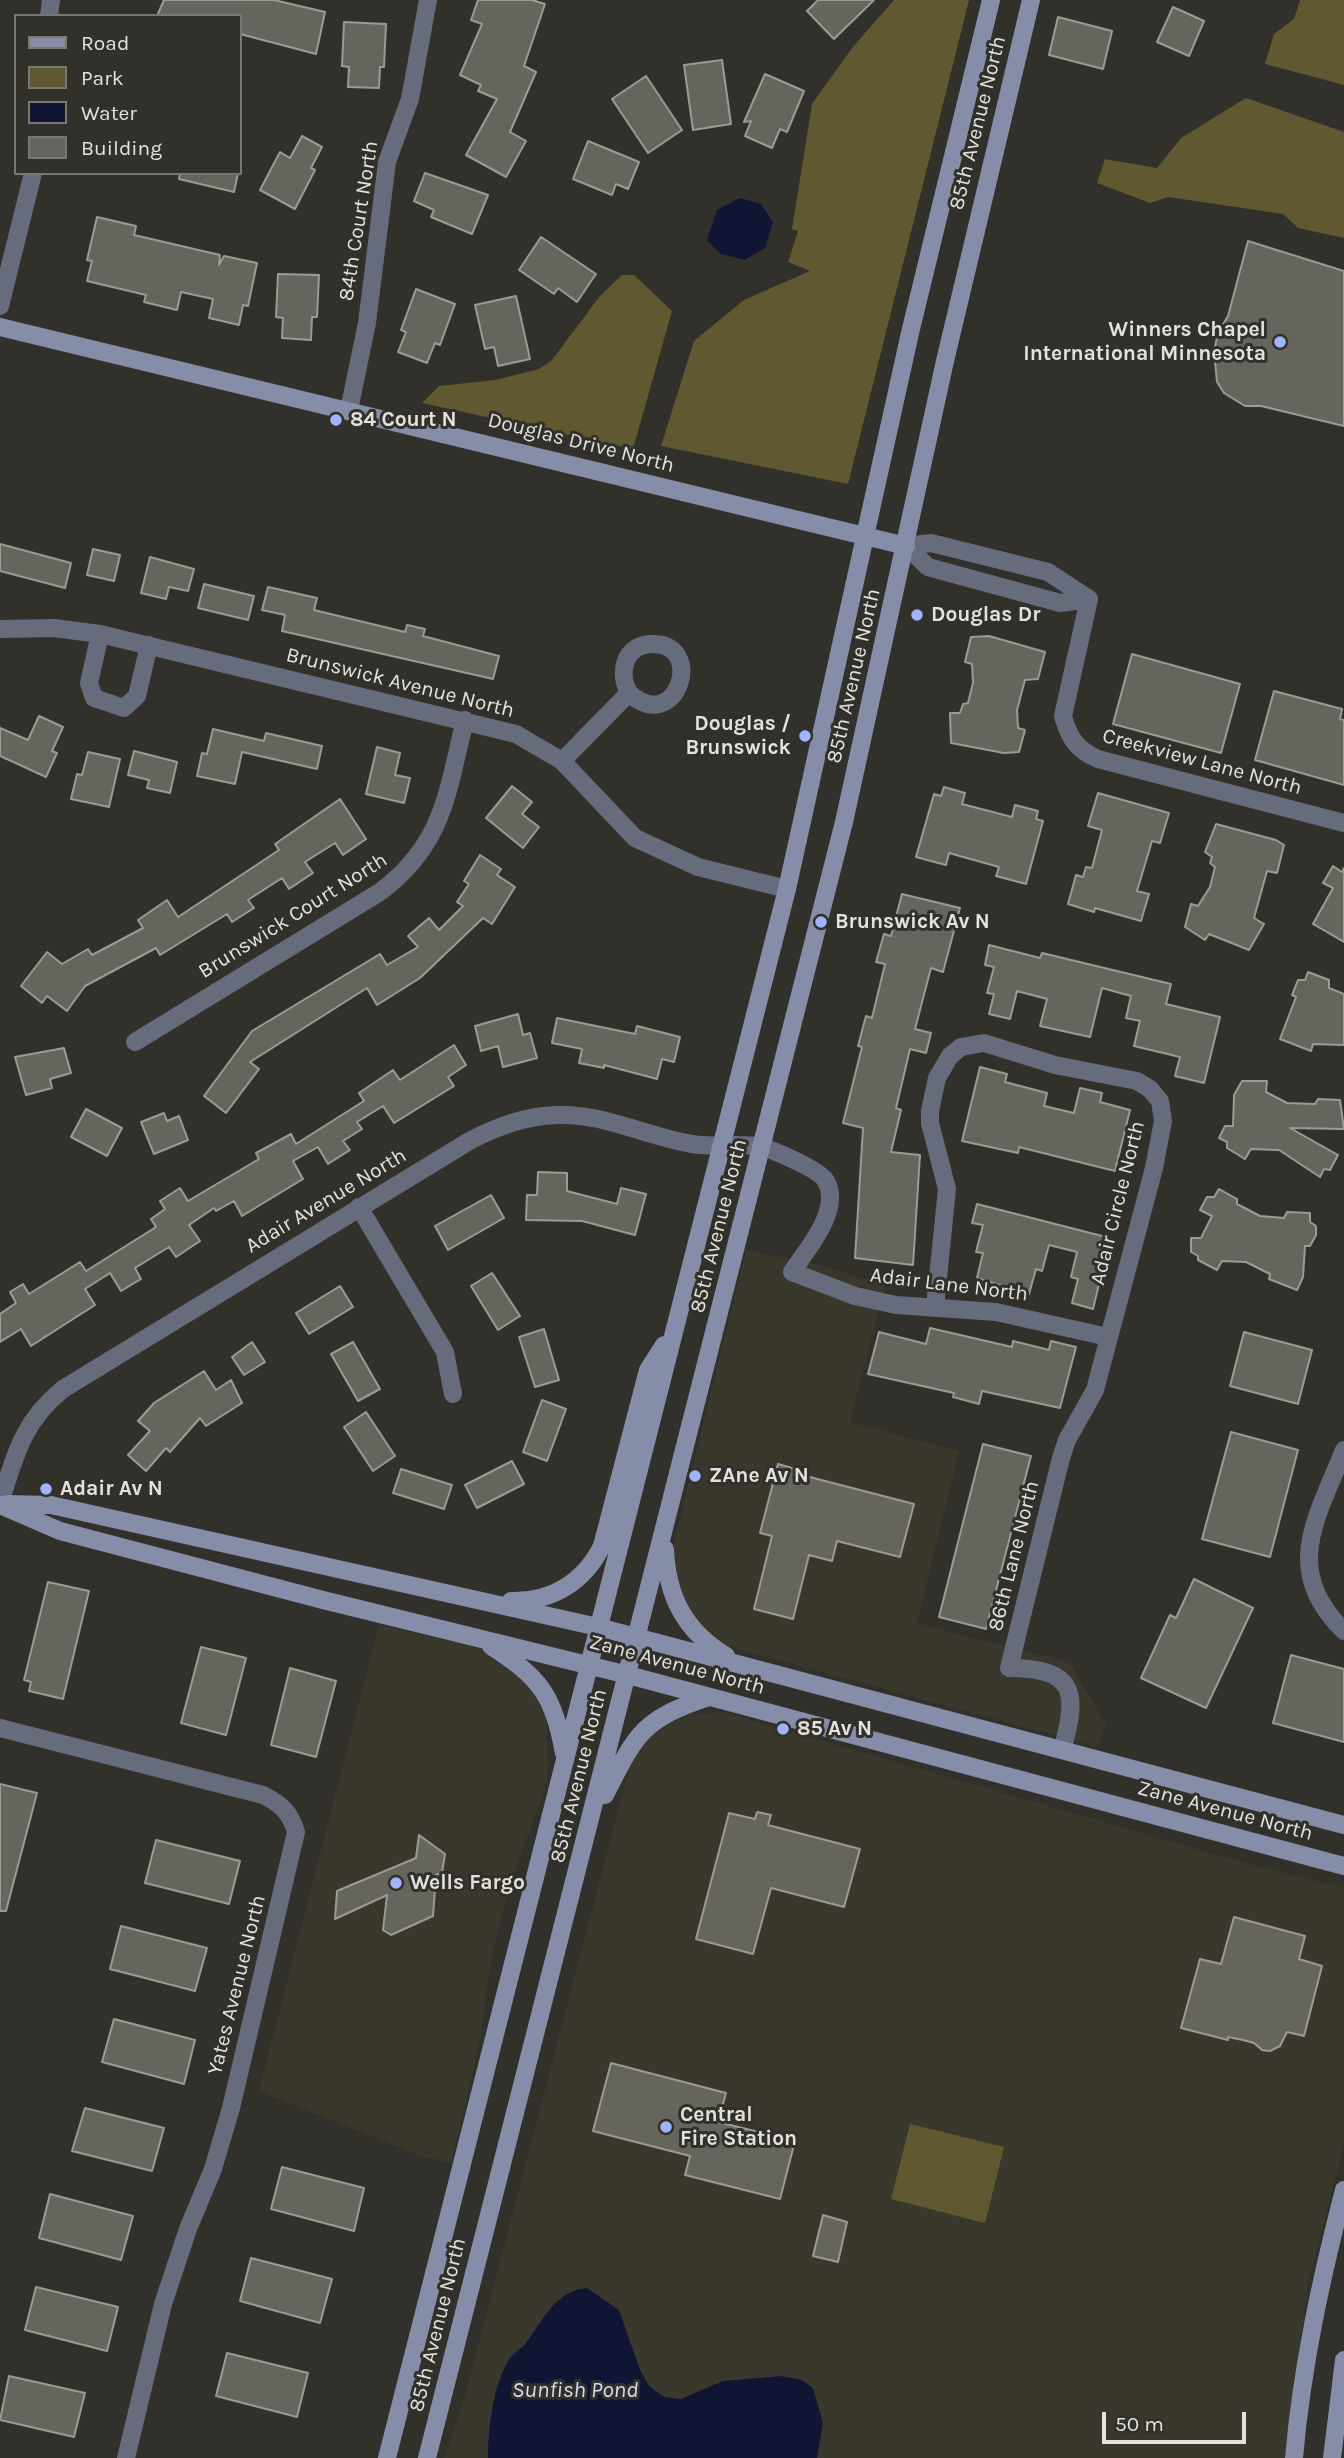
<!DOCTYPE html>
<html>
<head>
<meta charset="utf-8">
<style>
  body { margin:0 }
  #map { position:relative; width:1344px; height:2458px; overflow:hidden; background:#31302a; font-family:Karla,sans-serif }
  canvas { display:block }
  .legend { position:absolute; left:14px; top:14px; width:228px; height:161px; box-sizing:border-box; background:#31302a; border:2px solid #787772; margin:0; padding:9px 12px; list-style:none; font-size:21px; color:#e3e2df }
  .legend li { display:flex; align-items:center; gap:14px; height:35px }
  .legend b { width:35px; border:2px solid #787772 }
  .scale { position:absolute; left:1102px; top:2412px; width:144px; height:32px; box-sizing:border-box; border:4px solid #e3e2df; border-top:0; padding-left:9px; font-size:21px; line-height:24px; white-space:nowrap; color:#e3e2df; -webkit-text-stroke:5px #31302a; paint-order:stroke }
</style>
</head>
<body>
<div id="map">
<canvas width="1344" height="2458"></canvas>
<ul class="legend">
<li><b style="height:9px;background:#868da8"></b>Road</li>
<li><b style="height:19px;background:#5f5830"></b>Park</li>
<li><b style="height:19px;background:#101533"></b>Water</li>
<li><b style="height:19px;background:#65645d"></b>Building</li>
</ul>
<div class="scale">50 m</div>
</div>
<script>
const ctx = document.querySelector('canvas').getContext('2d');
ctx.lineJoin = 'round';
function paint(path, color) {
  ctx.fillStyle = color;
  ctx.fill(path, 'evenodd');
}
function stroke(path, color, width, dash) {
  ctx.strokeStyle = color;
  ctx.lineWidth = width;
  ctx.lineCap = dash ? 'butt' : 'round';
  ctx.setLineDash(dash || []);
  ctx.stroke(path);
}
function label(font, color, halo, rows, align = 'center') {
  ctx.font = font + ' Karla,sans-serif';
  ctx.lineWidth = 6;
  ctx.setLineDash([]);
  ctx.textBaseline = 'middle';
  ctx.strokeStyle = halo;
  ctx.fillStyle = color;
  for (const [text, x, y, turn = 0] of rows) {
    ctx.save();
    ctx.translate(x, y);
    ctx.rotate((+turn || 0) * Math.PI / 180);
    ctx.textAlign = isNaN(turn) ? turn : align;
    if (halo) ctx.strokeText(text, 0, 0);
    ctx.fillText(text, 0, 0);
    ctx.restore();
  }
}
paint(new Path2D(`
  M746 1250 824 1266 885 1286 850 1422 959 1451 917 1623 1070 1663 1106 1724 1098 1747 726 1646 706 1630 682 1597 672 1551Z
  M379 1625 482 1649 527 1681 546 1715 548 1780 510 1884 491 1958 480 2041 451 2163 419 2155 259 2091Z
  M723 1712 1256 1866 1344 1888V2146L1308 2283 1285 2458H444L461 2411 630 1765 653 1731 691 1714Z`), '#3a382c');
paint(new Path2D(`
  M894 0H969L848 484 661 446 694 341 744 300 810 271 788 262 798 231 792 229 812 104 852 48Z
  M1300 0H1344V85L1265 64 1274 34 1294 19Z
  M1246 98 1344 132V238L1298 228 1283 214 1168 197 1150 203 1097 183 1105 159 1157 168 1181 138Z
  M622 275H634L672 311 633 449 422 403 439 386 495 380 539 369 552 360 600 296Z
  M910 2124 1004 2147 985 2223 891 2199Z`), '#5f5830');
paint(new Path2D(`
  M740 198 761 204 773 222 765 248 744 260 721 254 707 240 717 210Z
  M587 2288 619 2310 640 2370 649 2386 664 2397 681 2399 723 2381 782 2376 802 2380 813 2388 823 2423 817 2458H488C488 2428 493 2384 510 2358 514 2352 522 2349 526 2343 543 2320 556 2290 587 2288Z`), '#101533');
const building = new Path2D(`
  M164 0H274L325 12 316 54 240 34V16H157Z
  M478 0H532L545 4 524 66 536 72 510 132 526 141 506 177 466 155 497 99 478 91 481 85 460 75 482 24 471 20Z
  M818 0H874L834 39 807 11Z
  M1173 7 1204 21 1189 56 1157 42Z
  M1058 17 1112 31 1103 69 1049 55Z
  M344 22 386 24 384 67H380L379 88 348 87 349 67 342 66Z
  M722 60 731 124 693 130 684 65Z
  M765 74 804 91 787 132 780 129 772 148 745 136 751 121 744 122Z
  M646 76 682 130 648 153 612 99Z
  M302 136 322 147 311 168 315 170 295 209 260 190 280 152 290 158Z
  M588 141 639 162 628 189 616 184 612 195 573 179Z
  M180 173H238L234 192 179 179Z
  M425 173 488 195 472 234 431 217 434 210 414 201Z
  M97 217 136 226 134 235 220 255 219 265 224 256 257 263 248 306 243 305 239 325 209 318 213 299 181 292 177 310 144 302 146 295 87 281 92 261 87 260Z
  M541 237 596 274 577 302 558 288 554 294 519 270Z
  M1248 241 1344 271V426L1261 406H1245L1224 393 1217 382 1214 351 1218 333 1228 316Z
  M278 274 319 275 317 317H312L311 340 282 338 283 318 276 317Z
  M416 289 455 304 440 345 435 343 427 363 398 352 406 332 401 330Z
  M516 296 530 359 498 366 494 347 485 349 475 305Z
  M0 544 71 563 65 588 0 571Z
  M93 549 120 555 114 581 87 575Z
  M150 557 194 569 188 591 169 587 166 599 141 593Z
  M204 584 254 596 248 620 198 608Z
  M268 587 317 598 314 610 405 632 407 625 425 629 423 636 499 656 493 679 282 631 285 615 262 610Z
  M989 636 1045 652 1038 679 1025 680 1017 710 1018 728 1025 730 1019 752 1004 753 951 743 950 713H960L963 704 968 703 973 683 972 664 965 662 971 637Z
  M1132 654 1240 684 1221 753 1113 724Z
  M1274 691 1342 709 1340 719 1344 720V785L1255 760Z
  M39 716 63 727 52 751 57 753 46 777 0 756V728L28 740Z
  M213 729 264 741 266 733 322 746 317 769 242 752 235 784 197 776 202 753 207 754Z
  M377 747 400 753 395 775 410 778 404 803 366 794Z
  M134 751 177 762 170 793 147 788 149 780 128 775Z
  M88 752 120 759 109 807 71 799 77 774 82 775Z
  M512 786 532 802 522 814 539 827 523 848 486 818Z
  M944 787 965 793 962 804 1012 817 1015 805 1038 811 1036 819 1043 821 1026 884 996 876 999 867 949 853 946 865 916 857 934 794 941 796Z
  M1098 793 1169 813 1160 843 1152 841 1137 891 1149 894 1141 921 1095 908 1094 912 1068 904 1076 875 1083 877 1086 867 1092 868 1102 830 1088 826Z
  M340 799 366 839 343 855 335 843 305 862 313 873 289 889 282 878 248 900 254 908 232 922 227 914 160 955 156 948 85 986 67 1011 47 996 42 1003 21 986 47 952 62 964 88 949 92 955 143 928 138 920 167 900 178 917 279 850 275 844Z
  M1216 824 1276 840 1284 845 1277 873 1267 871 1254 918 1264 924 1249 950 1209 934 1205 940 1185 927 1191 904 1198 906 1210 887 1215 867 1210 863 1212 857 1205 852Z
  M480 855 501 869 497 875 515 887 492 924 483 918 420 978 377 1005 367 988 250 1062 259 1069 226 1113 204 1096 252 1031 380 954 387 965 418 947 408 936 429 918 439 930 463 906 457 902 469 884 464 881Z
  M1333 866 1342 872 1344 868V942L1313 924 1333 888 1323 883Z
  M902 894 960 908 943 972 931 968 915 1029 931 1033 926 1053 910 1049 896 1108 901 1110 891 1152 920 1155 913 1265 855 1258 863 1128 843 1123 862 1047 858 1046 866 1016 872 1018 885 964 876 962 884 934 891 936Z
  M989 945 1040 958 1042 953 1171 984 1166 1004 1220 1017 1204 1083 1175 1076 1180 1057 1134 1046 1140 1021 1126 1018 1131 996 1102 988 1090 1037 1040 1026 1047 999 1017 991 1010 1019 989 1014 994 994 987 993 994 967 985 965Z
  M1308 972 1329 980V988L1344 994V1045L1313 1044 1311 1051 1280 1039 1296 997 1292 995 1298 980H1305Z
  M518 1014 523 1035 530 1033 537 1058 503 1067 498 1046 481 1051 475 1026Z
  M557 1018 635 1034 637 1026 680 1037 674 1062 662 1059 657 1079 604 1065V1068L579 1063 582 1049 552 1043Z
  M454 1045 466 1065 448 1077 454 1086 394 1123 383 1106 357 1122 362 1129 343 1141 350 1150 328 1164 318 1147 293 1161 303 1179 242 1216 234 1201 216 1211 214 1208 189 1225 200 1241 176 1257 169 1247 135 1268 141 1279 121 1291 110 1273 85 1289 95 1305 31 1346 21 1329 0 1342V1314L16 1303 10 1292 23 1284 29 1294 80 1262 86 1271 156 1227 151 1219 165 1209 160 1201 180 1188 188 1201 259 1159 256 1153 291 1134 296 1144 364 1101 359 1093 393 1070 400 1080Z
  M64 1048 71 1073 50 1079 52 1088 26 1095 15 1057Z
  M980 1067 1007 1074 1005 1082 1047 1093 1044 1106 1074 1113 1080 1088 1102 1093 1100 1102 1130 1110 1115 1171 1019 1147 1018 1153 962 1141Z
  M1242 1081H1267L1266 1092 1287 1103 1315 1104 1318 1099 1340 1100 1344 1129 1290 1128 1338 1155 1330 1170 1324 1169 1320 1177 1279 1150 1251 1149 1245 1159 1227 1148V1142L1219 1138 1225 1126H1233L1234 1095Z
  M86 1109 122 1128 107 1156 71 1137Z
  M164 1113 167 1121 179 1116 188 1140 154 1154 141 1122Z
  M538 1172 567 1173V1191L617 1204 621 1188 646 1194 635 1235 582 1221 526 1220 527 1195H537Z
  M1219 1189 1237 1199V1204L1260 1216 1284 1218 1287 1212 1310 1213V1222L1316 1226V1235L1310 1246H1305L1303 1277 1297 1290 1269 1279 1270 1274 1246 1262 1222 1261 1217 1270 1198 1260V1256L1191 1252V1238H1201L1212 1216 1200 1210 1207 1197H1214Z
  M491 1195 504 1218 448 1250 435 1226Z
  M977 1204 1110 1238 1093 1309 1072 1303 1078 1279 1071 1277 1077 1252 1049 1245 1042 1271 1036 1269 1029 1294 977 1278 983 1253 976 1252 983 1225 972 1223Z
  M492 1273 520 1316 498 1330 471 1286Z
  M340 1286 353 1307 309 1334 296 1313Z
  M930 1328 1012 1347 1013 1341 1049 1350 1051 1341 1076 1347 1060 1408 982 1391 979 1404 953 1397 954 1393 868 1374 879 1332 926 1344Z
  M544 1329 559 1380 535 1387 519 1337Z
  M1244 1332 1312 1350 1298 1404 1230 1386Z
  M252 1342 265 1362 244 1375 232 1357Z
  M353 1342 380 1389 358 1401 331 1354Z
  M204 1371 216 1390 231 1380 242 1403 206 1426 200 1418 170 1452 166 1448 146 1471 128 1455 150 1431 138 1421 154 1403Z
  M542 1400 566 1409 547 1461 523 1452Z
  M366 1412 395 1456 373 1471 344 1427Z
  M1231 1432 1298 1450 1270 1557 1202 1539Z
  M983 1444 1031 1456 986 1629 939 1617Z
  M512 1461 524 1484 477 1508 465 1485Z
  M778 1464 799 1470 798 1474 914 1504 900 1557 837 1541 832 1561 809 1555 793 1619 754 1609 772 1536 760 1533Z
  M401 1469 452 1485 444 1509 393 1493Z
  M1194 1579 1253 1608 1206 1708 1141 1678 1170 1615 1176 1618Z
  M48 1582 89 1591 63 1699 29 1691 31 1682 24 1680Z
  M201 1647 246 1658 226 1735 181 1723Z
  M1291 1655 1344 1669V1742L1273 1723Z
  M290 1668 336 1681 316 1757 271 1745Z
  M0 1784 37 1793 6 1911H0Z
  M757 1812 771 1815 768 1825 860 1849 844 1907 771 1888 753 1954 696 1939 729 1813 755 1819Z
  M419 1835 445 1854 442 1873 436 1875 433 1916 391 1935 383 1930 387 1895 335 1919 337 1891 416 1858Z
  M156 1840 240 1861 229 1904 145 1883Z
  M1234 1917 1305 1936 1299 1959 1322 1966 1304 2036 1287 2032 1280 2046 1270 2051 1262 2050 1254 2043 1243 2040 1228 2037V2040L1181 2028 1200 1959 1221 1964Z
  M121 1926 207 1948 195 1991 110 1969Z
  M114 2019 195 2040 184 2084 102 2062Z
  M611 2063 726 2093 718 2122 795 2141 780 2199 685 2175 690 2156 593 2131Z
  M85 2108 164 2128 152 2171 72 2151Z
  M282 2167 364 2188 354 2231 271 2209Z
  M50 2194 133 2216 121 2260 39 2238Z
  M823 2215 847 2222 838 2262 813 2256Z
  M251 2258 332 2279 320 2323 240 2301Z
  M36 2287 118 2307 107 2351 25 2330Z
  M227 2353 308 2373 297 2417 216 2396Z
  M9 2376 85 2393 74 2437 0 2420Z`);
paint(building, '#65645d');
stroke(building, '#9c9b93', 2);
stroke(new Path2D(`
  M49 16 51 0
  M0 306 33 173
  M349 410 367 323 387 162 410 99 428 0
  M906 546 928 567 1060 603 1089 599
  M906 546 931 543 1048 572 1089 599
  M1089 599 1063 716C1069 738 1077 750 1098 759L1344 823
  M0 629 54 628 100 634 516 734 562 761 635 838 698 867 787 889
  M100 634 89 683 94 698 124 708 137 696 149 645
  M562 761 629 693C677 737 707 642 651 644 624 645 618 673 629 693
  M135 1042 380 892C444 844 447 793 465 720
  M359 1207 445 1352 453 1394
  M935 1307 947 1189 930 1123V1111L937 1078 950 1056 961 1047 984 1043 1055 1065 1137 1081 1150 1089 1160 1101 1163 1121 1154 1168 1095 1390 1067 1440 1061 1458 1009 1668C1075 1668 1079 1692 1062 1750
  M1344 1450C1317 1518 1281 1570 1344 1631
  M0 1503C15 1455 23 1421 63 1389L471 1140C499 1126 525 1116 557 1115 603 1113 648 1137 692 1144 714 1148 738 1142 761 1147 774 1150 820 1170 826 1181 842 1210 807 1249 792 1272L855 1296 896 1305 996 1312 1108 1337
  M0 1728 263 1795C281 1804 290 1812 296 1832L231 2108 213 2169 188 2229 163 2304 126 2458`), '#676c7d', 18);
stroke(new Path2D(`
  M0 327 906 546
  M7 1504 51 1505 598 1627 1344 1825
  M0 1505 60 1531 323 1600 628 1675 1344 1866
  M665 1549C667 1597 685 1631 726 1656
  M511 1601C552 1602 584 1582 602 1546L648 1370 664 1345
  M491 1646C540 1678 553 1694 564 1753
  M605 1795C636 1734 642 1719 709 1697
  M387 2458 787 889 910 333 991 0
  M427 2458 844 822 945 361 1031 0
  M1294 2458C1302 2366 1321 2279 1344 2190
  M1332 2458 1344 2360`), '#868da8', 18);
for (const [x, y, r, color] of [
  [1280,342,7,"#a1b3fd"],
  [336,420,7,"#a1b3fd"],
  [917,615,7,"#a1b3fd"],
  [805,736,7,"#a1b3fd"],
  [821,922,7,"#a1b3fd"],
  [695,1476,7,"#a1b3fd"],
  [46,1489,7,"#a1b3fd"],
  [783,1729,7,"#a1b3fd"],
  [396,1883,7,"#a1b3fd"],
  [666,2127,7,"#a1b3fd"]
]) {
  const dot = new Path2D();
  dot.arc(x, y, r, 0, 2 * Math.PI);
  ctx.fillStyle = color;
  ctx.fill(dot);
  stroke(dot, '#31302a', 2.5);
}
label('21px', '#e3e2df', '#31302a', [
  ["85th Avenue North",978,123,-76],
  ["84th Court North",359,221,-81],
  ["Douglas Drive North",581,443,14],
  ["85th Avenue North",854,676,-77],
  ["Brunswick Avenue North",400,683,14],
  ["Creekview Lane North",1202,762,15],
  ["Brunswick Court North",293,916,-32],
  ["Adair Avenue North",326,1201,-31],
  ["Adair Circle North",1118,1203,-76],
  ["85th Avenue North",719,1226,-76],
  ["Adair Lane North",949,1285,7],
  ["86th Lane North",1014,1556,-76],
  ["Zane Avenue North",677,1665,15],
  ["85th Avenue North",579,1776,-76],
  ["Zane Avenue North",1225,1811,15],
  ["Yates Avenue North",237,1985,-76],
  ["85th Avenue North",438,2325,-76]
]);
label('bold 21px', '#e3e2df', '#31302a', [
  ["Winners Chapel",1266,330,"right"],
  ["International Minnesota",1266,354,"right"],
  ["84 Court N",350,420],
  ["Douglas Dr",931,615],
  ["Douglas /",791,724,"right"],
  ["Brunswick",791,748,"right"],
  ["Brunswick Av N",835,922],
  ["ZAne Av N",709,1476],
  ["Adair Av N",60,1489],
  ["85 Av N",797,1729],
  ["Wells Fargo",410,1883],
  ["Central",680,2115],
  ["Fire Station",680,2139]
], 'left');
label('italic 23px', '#d4dbf5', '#31302a', [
  ["Sunfish Pond",575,2390]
]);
</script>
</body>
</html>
